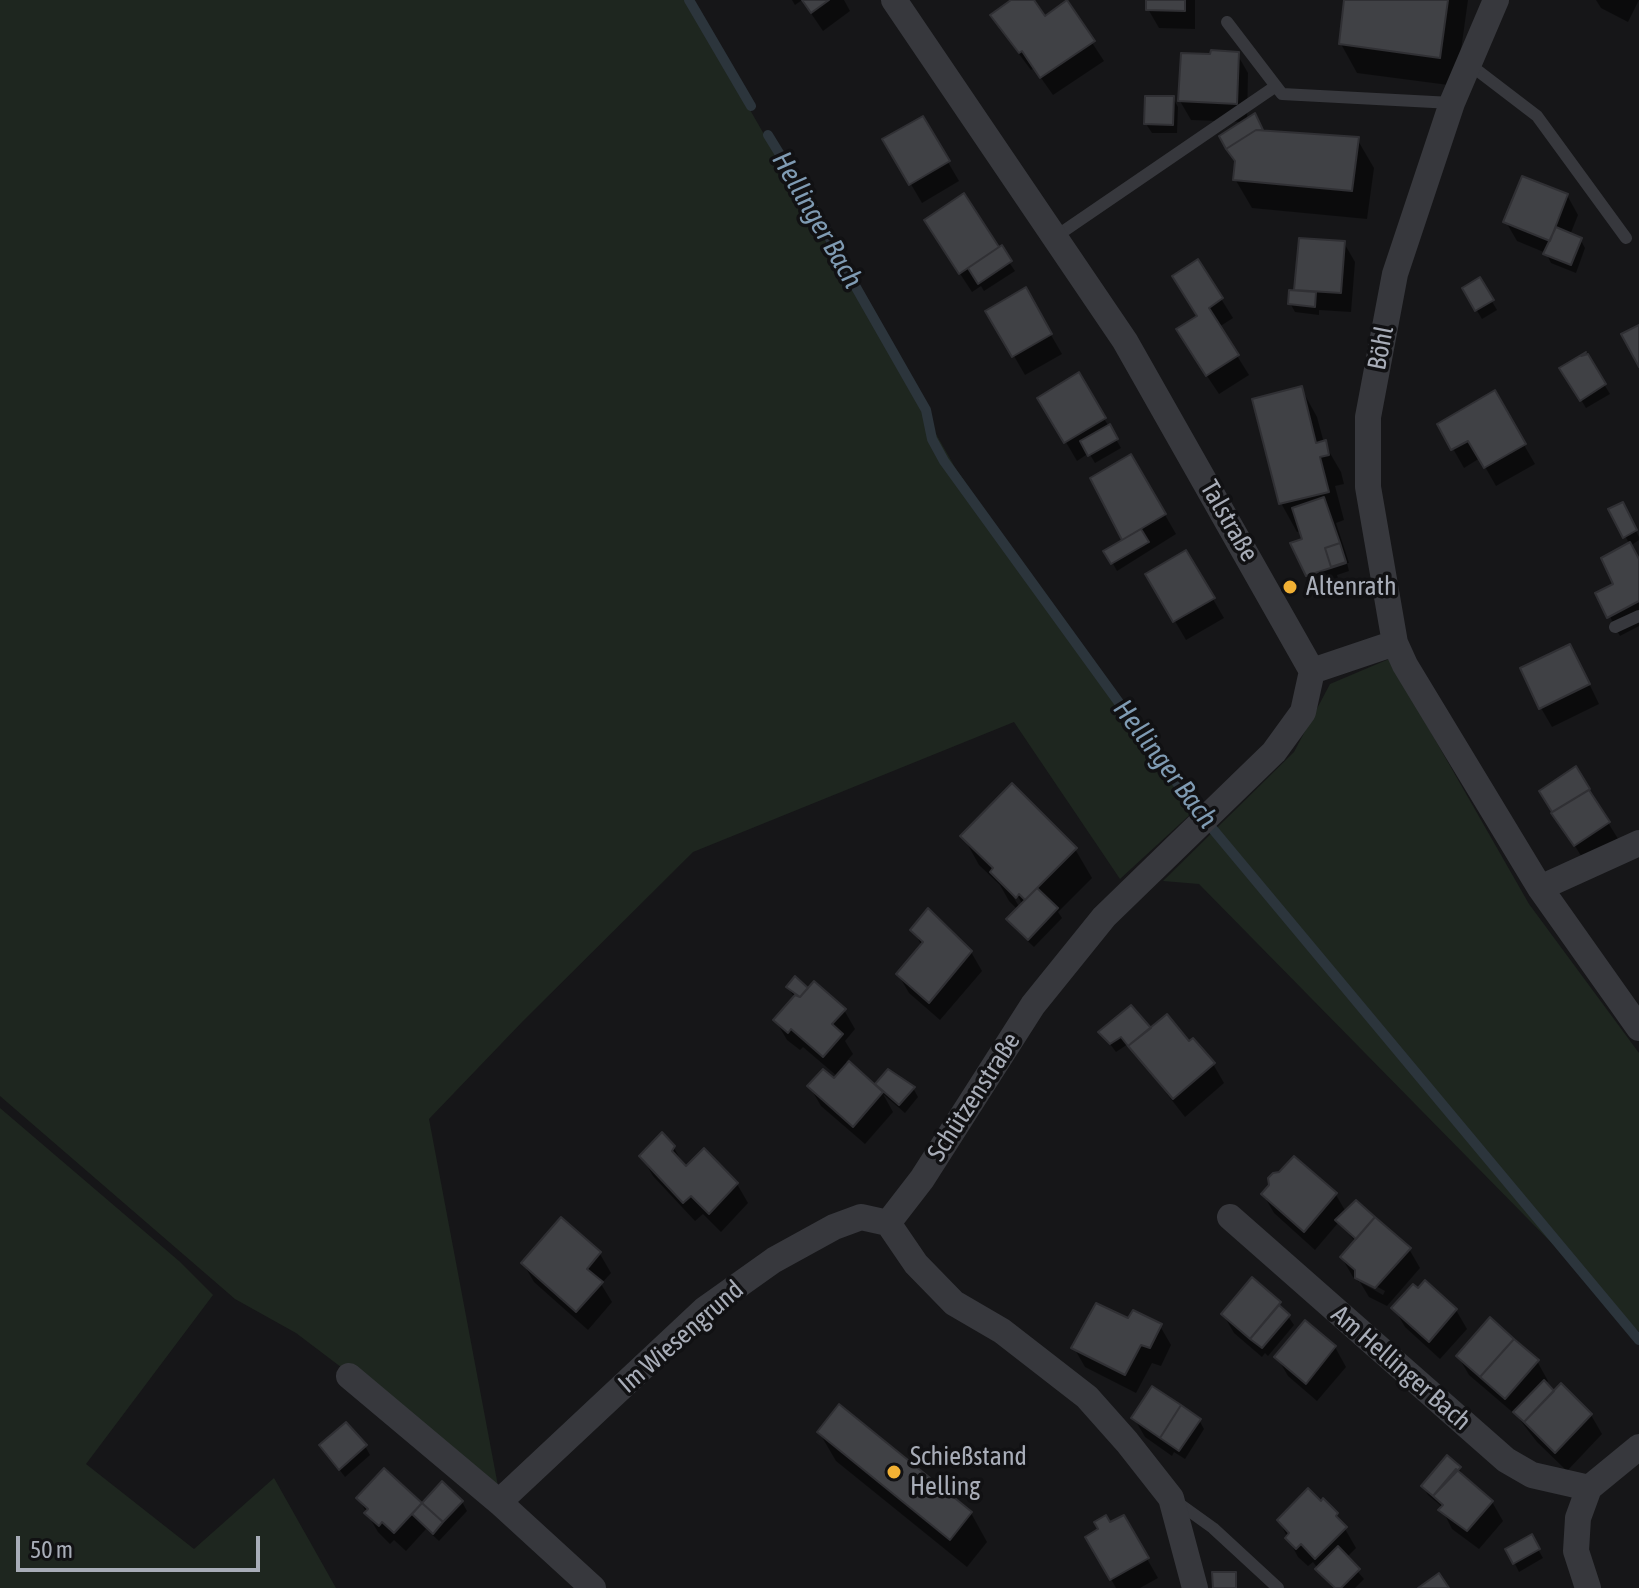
<!DOCTYPE html>
<html>
<head>
<meta charset="utf-8">
<style>
  body { margin:0 }
  #map { position:relative; width:1639px; height:1588px; overflow:hidden; background:#161618; font-family:"Asap Condensed",sans-serif }
  canvas { display:block }
  .scale { position:absolute; left:16px; top:1536px; width:244px; height:36px; box-sizing:border-box; border:4px solid #a8adb8; border-top:0; padding-left:10px; font-size:24px; line-height:28px; white-space:nowrap; color:#a8adb8; -webkit-text-stroke:6px #111113; paint-order:stroke }
</style>
</head>
<body>
<div id="map">
<canvas width="1639" height="1588"></canvas>
<div class="scale">50 m</div>
</div>
<script>
const ctx = document.querySelector('canvas').getContext('2d');
ctx.lineJoin = 'round';
function paint(path, color) {
  ctx.fillStyle = color;
  ctx.fill(path, 'evenodd');
}
function stroke(path, color, width, dash) {
  ctx.strokeStyle = color;
  ctx.lineWidth = width;
  ctx.lineCap = dash ? 'butt' : 'round';
  ctx.setLineDash(dash || []);
  ctx.stroke(path);
}
function label(font, color, halo, rows, align = 'center') {
  ctx.font = font + ' "Asap Condensed",sans-serif';
  ctx.lineWidth = 7;
  ctx.setLineDash([]);
  ctx.textBaseline = 'middle';
  ctx.strokeStyle = halo;
  ctx.fillStyle = color;
  for (const [text, x, y, turn = 0] of rows) {
    ctx.save();
    ctx.translate(x, y);
    ctx.rotate((+turn || 0) * Math.PI / 180);
    ctx.textAlign = isNaN(turn) ? turn : align;
    if (halo) ctx.strokeText(text, 0, 0);
    ctx.fillText(text, 0, 0);
    ctx.restore();
  }
}
paint(new Path2D(`
  M0 0H687L956 469 1195 810 1120 879 1014 722 693 852 523 1021 429 1119 498 1486 296 1333 235 1299 0 1096Z
  M1389 659 1529 904 1639 1053V1332L1199 884 1163 881 1294 752 1330 684Z
  M0 1108 179 1261 213 1295 86 1464 194 1549 274 1478 336 1588H0Z`), '#1e261f');
paint(new Path2D(`
  M792 0H844L850 11 823 31 802 0 795 5Z
  M1015 0H1032L1044 18 1066 3 1104 61 1053 95 1034 68 1031 70 1004 34 993 15Z
  M1148 0H1195V29L1159 28 1148 9Z
  M1347 0H1468L1456 86 1357 73 1341 44Z
  M1596 0H1639L1628 22 1601 8Z
  M1237 54 1248 73 1247 121 1260 124 1263 132 1357 139 1374 168 1367 219 1252 208 1235 179 1244 122 1191 120 1180 101Z
  M1173 98 1178 107 1177 133H1152L1146 124Z
  M922 118 959 181 922 203 885 140Z
  M1567 195 1578 215 1570 235 1580 239 1585 248 1576 273 1551 263 1546 253 1517 241 1506 222Z
  M964 196 1015 271 984 291 981 286 972 292 938 240Z
  M1301 240 1344 243 1355 262 1351 312 1319 310V315L1295 312 1290 303 1296 293Z
  M1198 262 1233 318 1219 327 1249 375 1219 394 1189 349 1199 317Z
  M1479 280 1497 310 1482 319 1464 289Z
  M1025 290 1062 354 1025 375 988 311Z
  M1586 355 1610 394 1586 408 1562 369Z
  M1079 375 1121 448 1095 463 1089 453 1077 461 1040 398Z
  M1301 388 1317 417 1324 443 1341 472 1344 484 1335 486 1344 520 1336 523 1349 563H1347L1349 571 1337 575 1341 587 1319 595 1308 575 1302 531 1297 532 1281 503Z
  M1494 393 1535 464 1496 486 1480 458 1464 468 1439 424Z
  M1131 456 1176 534 1117 571 1106 551 1125 541 1093 479Z
  M1611 510 1627 513 1639 537V540L1630 546 1639 561V626L1620 636 1598 594 1616 585 1630 545Z
  M1186 553 1224 618 1186 640 1148 575Z
  M1580 665 1599 704 1552 727 1541 708Z
  M1575 769 1620 842 1586 864 1542 792Z
  M963 836 1075 849 1092 878 1058 912 1062 918 1034 947 1014 928 1009 919 1018 910 1009 901 1000 885 979 865ZM1013 888 1023 905 1020 908 1009 890Z
  M913 930 971 952 982 971 940 1020 909 993 898 974 922 946Z
  M788 988 809 990 844 1010 855 1029 845 1041 853 1054 846 1062 881 1092 878 1084 913 1088 918 1097 905 1113 883 1094 893 1112 865 1144 821 1106 810 1087 835 1081 838 1077 803 1047 800 1050 787 1040 776 1021 795 998Z
  M1151 1030 1189 1043 1213 1064 1224 1083 1185 1117 1128 1044 1116 1052 1101 1032Z
  M674 1148 686 1169 704 1151 737 1184 748 1203 721 1232 703 1214 695 1221 653 1176 642 1157Z
  M1294 1158 1336 1195 1346 1212 1409 1249 1420 1268 1387 1306 1369 1297 1360 1282 1383 1295 1385 1291 1359 1277V1282L1353 1277 1342 1258 1356 1242 1338 1223 1315 1250 1274 1213 1263 1194Z
  M561 1220 600 1254 611 1273 601 1284 612 1302 588 1330 534 1282 523 1263Z
  M1279 1303 1294 1325 1268 1356 1265 1353 1262 1357 1234 1333 1223 1314Z
  M1394 1308 1456 1310 1467 1329 1440 1359 1405 1327Z
  M1129 1321 1160 1326 1171 1345 1161 1366 1152 1363 1136 1393 1085 1367 1074 1348Z
  M1305 1323 1335 1347 1346 1367 1317 1401 1288 1376 1277 1357Z
  M1458 1356 1537 1361 1548 1381 1545 1384 1591 1415 1602 1434 1567 1471 1537 1442 1517 1416 1469 1375Z
  M1134 1418 1199 1420 1204 1429 1185 1459 1174 1452 1172 1456 1145 1437Z
  M819 1432 971 1513 987 1542 967 1567 836 1461Z
  M321 1446H365L370 1455 345 1477Z
  M1459 1468 1464 1477 1492 1502 1503 1521 1479 1549 1452 1529 1440 1505 1428 1495 1423 1486Z
  M384 1470 422 1505 462 1502 467 1511 439 1541 426 1529 406 1551 394 1540 390 1544 378 1532 358 1498Z
  M1321 1503 1337 1515 1356 1548 1346 1558 1364 1579 1355 1588H1333L1313 1562 1308 1566 1298 1557 1279 1521Z
  M1123 1517 1158 1578 1140 1588H1116L1088 1538Z
  M1531 1537 1543 1558 1519 1572 1508 1550Z`), '#0007');
stroke(new Path2D(`
  M689 0 751 106
  M768 135 827 231 833 247 926 410 932 439 944 461 1196 809 1639 1340`), '#2c353c', 10);
const building = new Path2D(`
  M802 0H829L811 13Z
  M1011 0H1034L1045 16 1067 0 1095 41 1040 78 1022 51 1019 53 990 15Z
  M1146 0H1185V11L1146 10Z
  M1344 0H1448L1440 58 1339 44Z
  M1211 50 1239 52 1237 104 1178 101 1181 53 1210 54Z
  M1145 96H1174L1173 125 1144 124Z
  M1255 113 1263 130H1256L1226 149 1219 136Z
  M923 116 950 161 909 185 882 139Z
  M1256 130 1359 137 1352 191 1233 180 1235 161 1226 149Z
  M1522 176 1568 194 1550 241 1503 222Z
  M964 193 999 247 959 274 924 220Z
  M1556 227 1582 238 1571 265 1543 254Z
  M1299 238 1345 241 1341 293 1294 290Z
  M1002 245 1012 261 978 284 968 268Z
  M1198 259 1223 298 1209 308 1239 355 1206 376 1176 329 1197 316 1172 276Z
  M1480 277 1494 300 1475 311 1462 288Z
  M1026 287 1052 334 1012 357 985 311Z
  M1289 290 1316 292 1315 307 1288 304Z
  M1639 325V367L1621 334Z
  M1586 352 1581 356 1588 354 1606 384 1580 401 1559 368Z
  M1079 372 1106 418 1064 443 1037 398Z
  M1302 386 1316 443 1326 440 1329 455 1320 457 1329 492 1279 504 1252 399Z
  M1495 390 1526 444 1484 468 1468 441 1451 450 1437 424Z
  M1110 424 1118 439 1088 456 1080 441Z
  M1131 454 1166 514 1122 540 1090 478Z
  M1324 497 1340 543 1325 548 1331 567 1346 563 1306 576 1290 543 1302 539 1292 508Z
  M1623 502 1637 530 1623 538 1608 509Z
  M1141 529 1149 542 1111 564 1103 551Z
  M1630 542 1639 559V601L1607 618 1595 593 1613 584 1601 558Z
  M1340 543 1346 562 1331 567 1325 548Z
  M1186 550 1215 598 1173 622 1145 574Z
  M1570 644 1590 684 1539 709 1520 668Z
  M1576 766 1590 789 1552 812 1539 791Z
  M1012 783 1077 848 1025 900 1019 894 1016 898 990 872 993 868 960 836Z
  M1589 790 1610 822 1574 846 1551 813Z
  M1037 888 1058 908 1028 940 1006 919Z
  M928 908 972 951 929 1003 896 974 923 942 910 930Z
  M795 976 808 988 800 997 786 987Z
  M814 981 846 1009 832 1024 843 1034 823 1057 791 1029 788 1033 773 1020 795 995 800 997Z
  M1131 1005 1151 1028 1128 1046 1121 1037 1110 1044 1098 1032Z
  M1167 1014 1189 1041 1193 1038 1215 1063 1173 1099 1128 1046Z
  M849 1061 883 1092 853 1127 807 1086 823 1069 834 1078Z
  M888 1069 915 1087 899 1105 875 1084Z
  M662 1132 675 1146 672 1151 686 1166 704 1148 738 1183 709 1214 691 1196 683 1203 639 1156Z
  M1294 1156 1337 1193 1304 1232 1261 1194 1269 1185 1268 1178 1273 1173 1279 1172Z
  M1356 1200 1375 1217 1356 1239 1335 1220Z
  M561 1217 601 1252 587 1269 603 1282 576 1312 521 1263Z
  M1375 1217 1411 1248 1375 1288 1355 1278V1270L1340 1257Z
  M1252 1277 1281 1302 1250 1339 1221 1314Z
  M1425 1280 1457 1309 1429 1342 1391 1308 1413 1284 1418 1288Z
  M1096 1303 1128 1318 1133 1310 1162 1324 1150 1348 1141 1345 1125 1375 1071 1348Z
  M1279 1305 1290 1315 1262 1348 1250 1339Z
  M1490 1317 1514 1339 1480 1377 1456 1356Z
  M1305 1320 1336 1346 1306 1384 1274 1357Z
  M1514 1339 1539 1360 1505 1399 1480 1377Z
  M1544 1380 1554 1391 1524 1422 1513 1412Z
  M1561 1383 1592 1414 1555 1453 1524 1422Z
  M1152 1386 1181 1405 1160 1438 1131 1418Z
  M839 1404 972 1512 950 1540 817 1432Z
  M1181 1405 1201 1419 1179 1451 1160 1438Z
  M346 1422 367 1445 339 1470 319 1445Z
  M1447 1455 1461 1467 1433 1496 1421 1486Z
  M384 1468 422 1503 394 1533 382 1522 379 1526 364 1513 368 1509 356 1498Z
  M1456 1469 1493 1501 1467 1531 1438 1510 1443 1505 1433 1496Z
  M442 1481 463 1501 443 1522 422 1503Z
  M1308 1488 1321 1501 1323 1498 1338 1513 1336 1516 1347 1527 1315 1559 1301 1544 1296 1549 1285 1538 1289 1533 1277 1520Z
  M422 1503 443 1522 433 1534 412 1514Z
  M1106 1515 1110 1522 1124 1515 1149 1558 1110 1580 1085 1537 1098 1529 1094 1522Z
  M1532 1534 1540 1549 1513 1564 1505 1549Z
  M1338 1546 1360 1569 1341 1588H1335L1315 1569Z
  M1212 1572H1236V1588H1213Z
  M1439 1573 1449 1588H1418Z`);
paint(building, '#404145');
stroke(building, '#303034', 2);
stroke(new Path2D(`
  M1227 22 1282 94 1452 103
  M1469 64 1537 116 1626 238
  M1055 237 1276 86
  M1615 627 1639 616
  M1174 1500 1213 1528 1278 1588`), '#37383d', 12);
stroke(new Path2D(`
  M894 0 1125 341 1312 671
  M1496 0 1452 103 1395 274 1368 417V487L1395 643 1405 665 1540 888 1639 1028
  M1312 671 1395 643
  M1540 888 1639 843
  M1230 1217 1506 1460 1532 1475 1589 1488
  M888 1223 922 1179 1033 1005 1104 917 1274 752 1303 712 1312 671
  M888 1223 916 1264 954 1303 1002 1331 1087 1397 1127 1442 1171 1498 1195 1588
  M349 1376 499 1502 593 1588
  M499 1502 705 1309 774 1260 834 1227 861 1217 888 1223
  M1588 1588 1576 1551 1578 1518 1589 1488 1639 1447`), '#37383d', 26);
for (const [x, y, r, color] of [
  [1290,587,8,"#f2b134"],
  [894,1472,8,"#f2b134"]
]) {
  const dot = new Path2D();
  dot.arc(x, y, r, 0, 2 * Math.PI);
  ctx.fillStyle = color;
  ctx.fill(dot);
  stroke(dot, '#111113', 3);
}
label('26px', '#a8adb8', '#111113', [
  ["Böhl",1381,348,-79],
  ["Talstraße",1229,521,60],
  ["Schützenstraße",974,1097,-57],
  ["Im Wiesengrund",681,1337,-41],
  ["Am Hellinger Bach",1401,1368,41]
]);
label('26px', '#a8adb8', '#111113', [
  ["Altenrath",1306,587],
  ["Schießstand",910,1457],
  ["Helling",910,1487]
], 'left');
label('italic 28px', '#7f9bb3', '#111113', [
  ["Hellinger Bach",817,220,60],
  ["Hellinger Bach",1165,764,53]
]);
</script>
</body>
</html>
